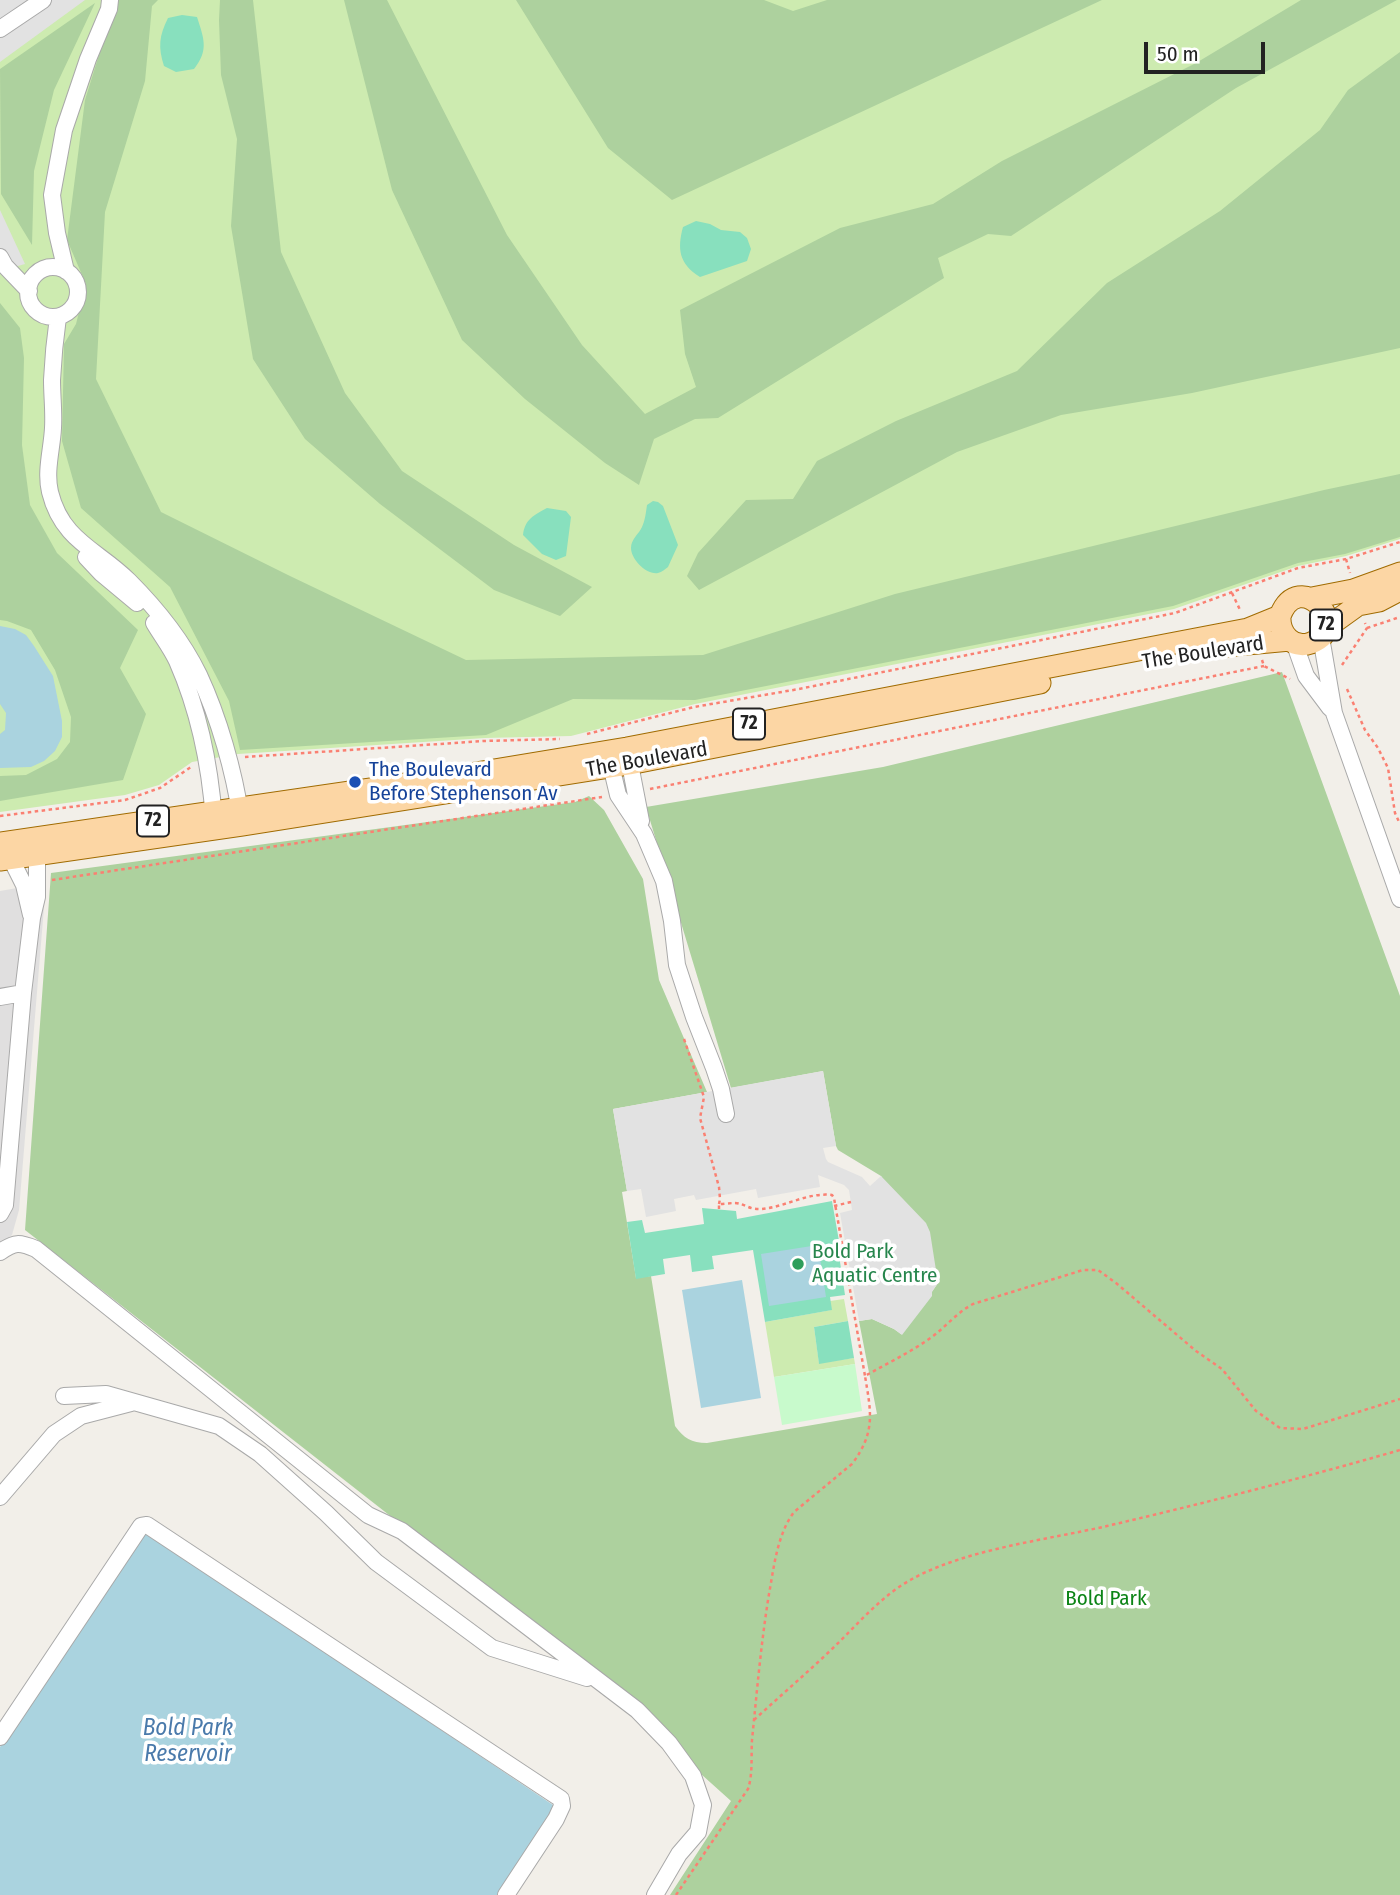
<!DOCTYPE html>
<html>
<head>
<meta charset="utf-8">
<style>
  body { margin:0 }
  #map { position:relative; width:1400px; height:1895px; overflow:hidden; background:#f2efe9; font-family:"Fira Sans Condensed",sans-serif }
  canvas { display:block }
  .scale { position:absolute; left:1144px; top:42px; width:121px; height:32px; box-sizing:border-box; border:4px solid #222; border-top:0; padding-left:9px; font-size:21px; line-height:24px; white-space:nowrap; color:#222; -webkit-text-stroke:5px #fff; paint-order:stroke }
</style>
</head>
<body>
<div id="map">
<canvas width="1400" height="1895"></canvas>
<div class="scale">50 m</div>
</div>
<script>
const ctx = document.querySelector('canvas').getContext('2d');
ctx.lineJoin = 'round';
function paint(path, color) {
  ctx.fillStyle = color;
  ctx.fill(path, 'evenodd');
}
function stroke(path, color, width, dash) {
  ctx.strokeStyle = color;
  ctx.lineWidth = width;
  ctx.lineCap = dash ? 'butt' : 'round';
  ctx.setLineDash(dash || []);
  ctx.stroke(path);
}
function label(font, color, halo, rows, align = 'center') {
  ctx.font = font + ' "Fira Sans Condensed",sans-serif';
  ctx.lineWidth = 7;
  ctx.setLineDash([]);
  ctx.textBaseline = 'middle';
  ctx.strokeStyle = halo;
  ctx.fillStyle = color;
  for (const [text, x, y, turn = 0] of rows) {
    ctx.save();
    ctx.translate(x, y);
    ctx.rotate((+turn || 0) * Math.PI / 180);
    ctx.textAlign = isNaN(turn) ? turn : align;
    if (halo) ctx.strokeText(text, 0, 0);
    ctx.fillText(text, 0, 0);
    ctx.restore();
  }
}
paint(new Path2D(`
  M46 883 19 1210 12 1235 0 1243V891Z`), '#e0dfdf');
paint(new Path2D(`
  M0 0H1400V539L1346 556 1298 566 1174 609 695 704 571 736 485 738 238 754 192 762 159 785 125 795 0 812Z
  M844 1299 848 1321 814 1327 819 1363 854 1358 855 1364 774 1377 765 1322 831 1310 830 1301Z`), '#cdebb0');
paint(new Path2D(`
  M116 0H158L152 6 145 81 105 212 96 379 161 512 290 576 466 660 703 655 895 594 1324 490 1400 474V537L1345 554 1298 563 1173 606 695 700 573 699 486 735 240 750 229 701 170 587 81 508 62 441 64 344 76 324 86 284 67 240 85 100Z
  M220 0H253L281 252 345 393 402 471 514 545 592 587 560 616 494 590 380 504 305 439 253 359 231 226 237 139 221 75 219 20Z
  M344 0H387L507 235 582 345 645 414 696 387 685 354 680 310 840 228 933 204 1002 161 1196 63 1301 0H1397L1236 88 1011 236 988 234 938 258 944 278 718 418 695 419 654 439 639 485 605 463 525 399 462 340 392 190Z
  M516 0H764L793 11 827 0H1102L672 200 608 148Z
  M95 3 54 90 34 171 32 245 1 194 0 69Z
  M1400 52V348L1192 393 1061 415 957 452 699 590 687 576 698 553 746 500 793 499 817 461 896 421 1017 371 1107 283 1220 211 1320 130 1348 90Z
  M0 303 20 328 24 358 22 445 30 505 57 553 138 630 120 668 146 714 123 780 0 801V776L26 775 57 759 70 742 71 717 55 670 31 630 7 621 0 620Z
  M1282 672 1400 996V1895H670L731 1801 573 1659 25 1230 51 873 575 802 589 796 604 810 643 879 659 980 707 1092 613 1109 627 1191 622 1192 636 1278 651 1276 675 1426C684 1438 691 1443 707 1443L877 1414 859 1321 872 1319 894 1329 901 1334 938 1283 881 1176 838 1150 836 1146 823 1071 731 1088 646 807 883 767Z`), '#add19e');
paint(new Path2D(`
  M855 1364 862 1411 782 1425 774 1377Z`), '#c8facc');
paint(new Path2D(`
  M182 15 197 17C204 39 209 50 194 69L176 72 164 66C158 47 159 36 168 18Z
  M696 221 710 224 721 230 740 232 747 238 751 249 747 261 700 277C679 264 677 249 683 227Z
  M653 501 658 502 663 506 678 545 668 567C665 569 662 572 658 573 646 575 631 559 631 548 631 539 639 534 642 527 645 521 646 512 647 505Z
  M547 508 566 511 571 517 566 556 556 560 542 554 523 535C525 519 534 515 547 508Z
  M832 1201 839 1241 837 1242 845 1295 830 1297 832 1310 765 1322 753 1250 712 1256 714 1269 692 1272 690 1255 663 1259 665 1274 636 1279 627 1222 642 1220 645 1233 704 1224 702 1208 736 1211 737 1219Z
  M848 1321 854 1358 819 1364 814 1327Z`), '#88e0be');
paint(new Path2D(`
  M0 0H85L0 62Z
  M0 210 25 264 0 271Z
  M823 1071 836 1146 823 1148 826 1159 828 1162 862 1177 870 1186 881 1176 926 1223 930 1232 938 1283 932 1292V1296L902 1335 894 1329 872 1319 859 1321 840 1213 852 1210 849 1190 844 1185 818 1175 820 1187 758 1198 756 1189 696 1200 694 1195 674 1199 676 1211 646 1217 641 1189 627 1191 613 1109Z`), '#e2e2e2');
paint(new Path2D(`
  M0 626 15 629 26 635 34 646 53 676 62 721V737L55 751 44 761 31 767 0 768V734L5 730 6 713 0 704Z
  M818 1245 826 1297 769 1306 761 1254Z
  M742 1280 761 1398 701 1408 682 1290Z
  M146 1532 556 1807 497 1895H0V1747Z`), '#aad3df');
const minor = new Path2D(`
  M0 29 43 0
  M0 257 5 266 29 291
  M28 292a25 25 0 1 1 50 0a25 25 0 1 1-50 0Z
  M66 271 57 233 52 195 64 130 88 59 109 9 110 0
  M58 317C55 338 53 359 52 380 52 396 54 412 53 428 52 449 45 471 50 492 62 541 98 550 129 581 156 608 182 640 199 675 219 718 234 771 241 818
  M86 557 101 573 137 603
  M154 623C161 635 171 648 177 661 199 711 210 765 214 820
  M1321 637 1334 713 1400 899
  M1294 642 1306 676 1330 708
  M628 754 641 821
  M609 757 618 795 644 834 664 881 672 921 677 965 694 1017 714 1068 721 1089 726 1114
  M10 851 11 859 24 885 31 915
  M0 997 23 993
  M0 1214 5 1205 23 993 32 918 37 897V846
  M0 1252C15 1242 19 1242 36 1249L368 1515 402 1531 637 1710 669 1743 693 1776 703 1805 698 1832 679 1854 655 1895
  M64 1396 106 1394 219 1426 260 1454 326 1513 376 1562 492 1648 587 1678
  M0 1497 54 1434 81 1416 131 1403
  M0 1737 141 1526 147 1525 561 1799 562 1806 556 1819 506 1895`);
const major = new Path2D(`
  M1312 598 1353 590 1400 573
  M1326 628 1358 605 1379 601 1400 590
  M1215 647 1290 640
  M0 843 453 777 627 748 1248 629 1280 616C1299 566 1354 627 1311 643 1292 650 1279 633 1280 616
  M0 860 242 825 629 764 1040 683`);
stroke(minor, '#a9a9a9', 18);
stroke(major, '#a06b00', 23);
stroke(new Path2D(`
  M1346 559 1350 573
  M1232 593 1241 612
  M1367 628 1400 617
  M1262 660 1264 666 1290 679
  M1342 665 1367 628 1365 623
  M1347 689 1365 730 1378 748 1388 768 1395 813 1400 824
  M587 734 694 707 799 689 1175 613 1298 568 1346 559 1400 542
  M245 757 484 741 560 739
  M650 789 1264 666
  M0 816 125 800 160 788 191 767
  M52 880 602 797
  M684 1039 704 1097 700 1118 719 1187 720 1199 719 1204
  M834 1206 851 1202
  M719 1209V1204C724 1204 730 1203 735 1203 746 1204 749 1210 762 1209 785 1207 808 1192 832 1195L834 1198 865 1376
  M754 1720C780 1696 807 1673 833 1648 858 1624 881 1596 912 1579 967 1549 1046 1540 1107 1526 1205 1503 1303 1478 1400 1450
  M676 1895 748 1789C753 1774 751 1756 752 1740 757 1691 761 1643 769 1594 774 1567 777 1535 794 1512L852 1464C876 1432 871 1412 865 1376 886 1364 909 1353 929 1339 945 1328 956 1313 973 1304L1083 1270H1098L1116 1283 1196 1351 1222 1369 1256 1411 1280 1428 1303 1429 1400 1399`), '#fa8072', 2.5, [3.5, 3.5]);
stroke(minor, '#fff', 16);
stroke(major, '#fcd6a4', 21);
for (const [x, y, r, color] of [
  [355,782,7,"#1a4fb4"],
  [798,1264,7,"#2e9e5b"]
]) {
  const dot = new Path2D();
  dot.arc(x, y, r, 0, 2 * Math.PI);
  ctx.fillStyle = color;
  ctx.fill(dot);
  stroke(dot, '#fff', 2.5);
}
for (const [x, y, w] of [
  [1326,625,32],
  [749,724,32],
  [153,821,32]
]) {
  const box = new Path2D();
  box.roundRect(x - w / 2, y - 15.5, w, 31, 5);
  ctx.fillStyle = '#fff';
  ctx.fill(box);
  stroke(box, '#222', 2);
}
label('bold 19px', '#222', null, [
  ["72",1326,625],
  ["72",749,724],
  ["72",153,821]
]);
label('21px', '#222', '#fff', [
  ["The Boulevard",1203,653,-9],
  ["The Boulevard",647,760,-10]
]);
label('21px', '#164399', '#fff', [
  ["The Boulevard",369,770],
  ["Before Stephenson Av",369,794]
], 'left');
label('21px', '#27864d', '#fff', [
  ["Bold Park",812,1252],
  ["Aquatic Centre",812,1276]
], 'left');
label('21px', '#0c8416', '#fff', [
  ["Bold Park",1106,1599]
]);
label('italic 23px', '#4a7aab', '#fff', [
  ["Bold Park",188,1729],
  ["Reservoir",188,1755]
]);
</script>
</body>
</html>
